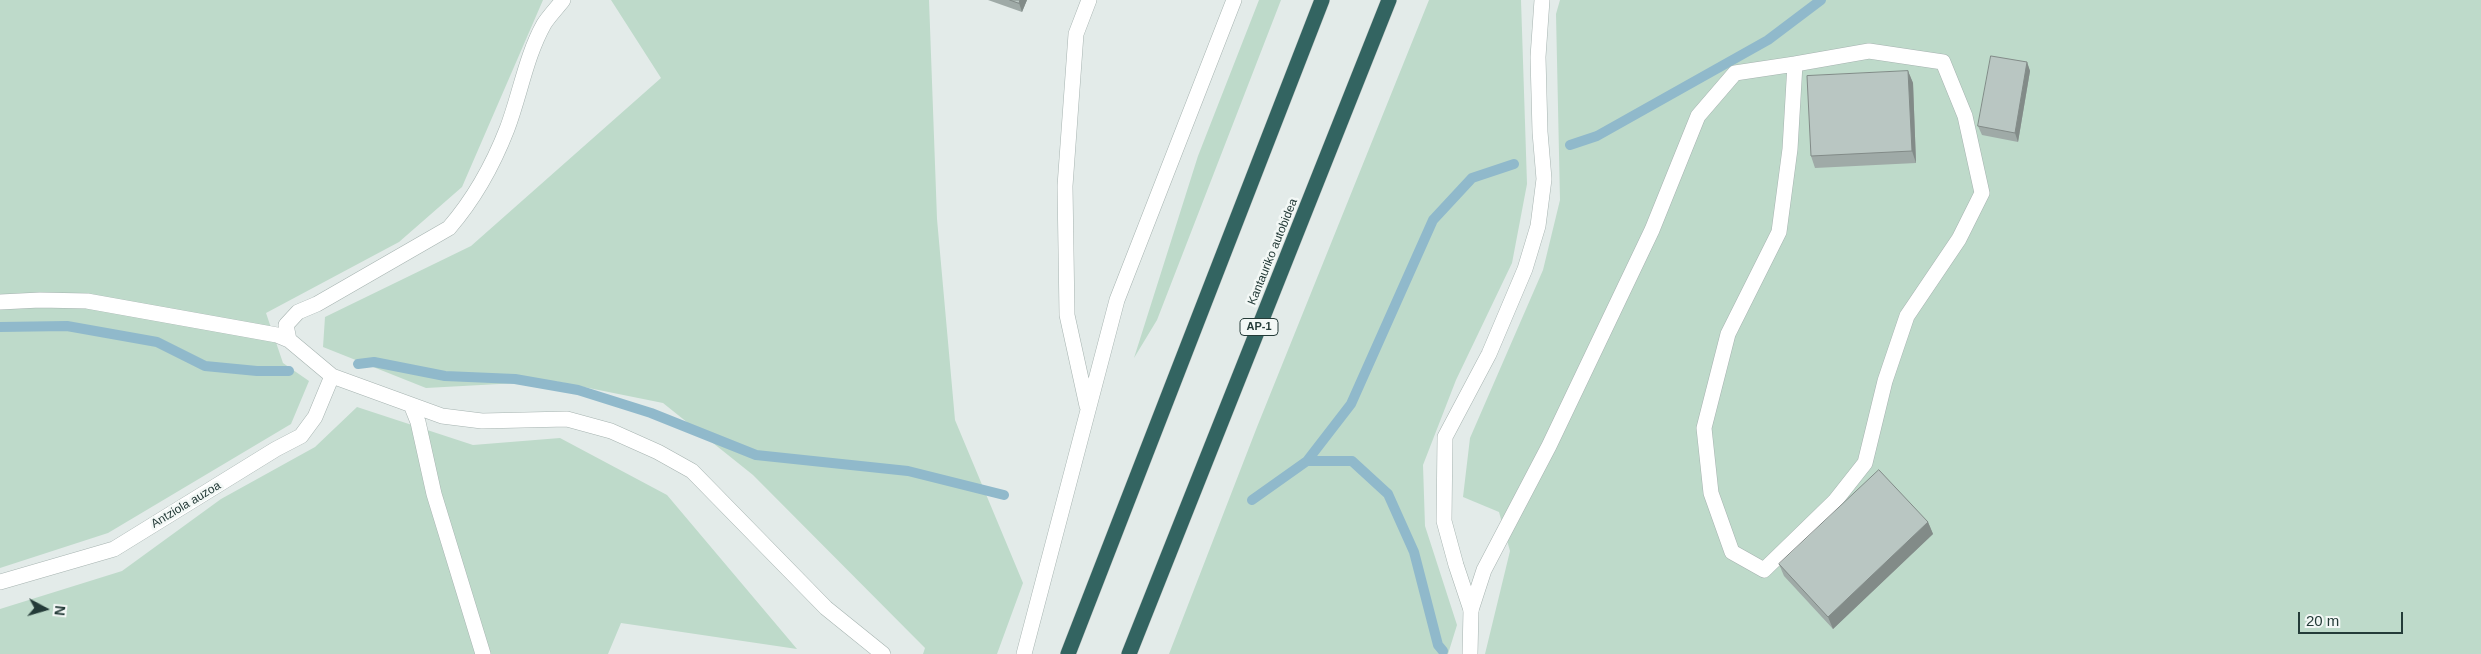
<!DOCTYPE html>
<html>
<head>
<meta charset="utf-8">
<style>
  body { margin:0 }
  #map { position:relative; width:2481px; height:654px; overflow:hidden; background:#e3ebe9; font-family:Arial,sans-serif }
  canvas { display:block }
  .north { position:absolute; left:20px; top:584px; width:50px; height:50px; -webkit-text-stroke:4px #f3f8f6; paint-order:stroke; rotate:96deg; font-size:14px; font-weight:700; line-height:20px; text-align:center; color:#243b38 }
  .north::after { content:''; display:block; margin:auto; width:18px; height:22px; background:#243b38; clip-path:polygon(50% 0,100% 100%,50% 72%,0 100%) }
  .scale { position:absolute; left:2298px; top:612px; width:105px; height:22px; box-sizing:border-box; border:2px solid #243b38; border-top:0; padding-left:6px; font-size:15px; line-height:18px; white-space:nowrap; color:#243b38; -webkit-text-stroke:4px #f3f8f6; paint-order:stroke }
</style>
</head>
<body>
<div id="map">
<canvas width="2481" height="654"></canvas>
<div class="north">N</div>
<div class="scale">20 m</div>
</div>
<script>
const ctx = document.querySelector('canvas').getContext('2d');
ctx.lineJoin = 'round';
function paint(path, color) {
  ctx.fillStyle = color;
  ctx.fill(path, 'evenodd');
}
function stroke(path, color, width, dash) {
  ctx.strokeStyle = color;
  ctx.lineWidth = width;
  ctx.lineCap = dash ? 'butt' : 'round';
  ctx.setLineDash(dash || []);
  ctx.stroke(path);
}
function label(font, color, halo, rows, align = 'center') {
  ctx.font = font + ' Arial,sans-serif';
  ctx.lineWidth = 5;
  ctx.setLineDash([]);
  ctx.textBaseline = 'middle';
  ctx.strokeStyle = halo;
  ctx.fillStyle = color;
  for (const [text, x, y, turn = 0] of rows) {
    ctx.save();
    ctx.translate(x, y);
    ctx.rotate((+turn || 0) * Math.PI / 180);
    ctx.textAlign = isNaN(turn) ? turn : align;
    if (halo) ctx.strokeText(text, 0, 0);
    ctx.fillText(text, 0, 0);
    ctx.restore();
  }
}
paint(new Path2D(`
  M0 0H543L462 187 399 242 266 313 283 363 309 381 291 424 108 533 0 568Z
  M611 0H929L937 219 955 420 1023 583 997 654H923L925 648 753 475 663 403 554 381 426 388 323 347 325 317 471 246 661 78Z
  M1259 0H1281L1157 320 1134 358 1198 156Z
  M1429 0H1521L1527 184 1512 263 1456 380 1423 465 1425 526 1457 625 1448 654H1169L1257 427Z
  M1560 0H2481V654H1485L1510 551 1499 512 1463 497 1470 438 1543 270 1560 200 1556 14Z
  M357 407 473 445 560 438 667 495 797 649 621 623 608 654H0V609L122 571 221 499 315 447Z`), '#bedaca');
stroke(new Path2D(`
  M1570 145 1597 136 1768 40 1821 0
  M0 327 67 326 157 342 205 366 257 371H289
  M358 364 374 362 445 376 515 379 578 390 651 413 756 455 908 471 1004 495
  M1307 461H1352L1388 494 1414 552 1438 645 1443 651
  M1252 500 1307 461 1351 404 1433 220 1472 178 1514 164`), '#90b9cb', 10);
const lane = new Path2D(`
  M1087 406 1067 315 1065 186 1076 34 1089 0
  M1471 610 1484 570 1549 446 1652 230 1698 116 1735 73 1795 64 1790 149 1779 232 1728 334 1704 428 1711 493 1732 552 1764 570 1835 501 1865 463 1885 381 1907 316 1959 239 1982 193 1965 116 1943 62 1869 51 1795 64
  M1024 654 1117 300 1234 0`);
const street = new Path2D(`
  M0 302 40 300 87 301 277 335 289 340 332 376 442 416 482 421 567 419 611 431 658 452 692 471 826 608 883 654
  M289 340 286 325 298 312 317 304 449 228C474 199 493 165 507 129 520 95 526 56 544 24 549 16 557 8 563 0
  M412 407 418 422 434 494 483 654
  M0 582 114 549 276 449 301 436 315 417 332 376
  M1470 654 1471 610 1456 565 1444 521 1445 437 1489 354 1525 269 1538 226 1544 179 1540 132 1538 57 1542 0`);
const highway = new Path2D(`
  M1068 654 1322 0
  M1129 654 1389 0`);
stroke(lane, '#a6b3b0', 16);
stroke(street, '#a6b3b0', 16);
stroke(highway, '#c2c8c7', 16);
stroke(lane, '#fff', 15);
stroke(street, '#fff', 15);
stroke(highway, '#336461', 15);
paint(new Path2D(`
  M988 0H1027L1022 12Z
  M2027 62 2030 71 2018 142 1982 135 1978 126Z
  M1908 71 1913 83 1916 163 1815 168 1811 156Z
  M1928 522 1933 534 1833 629 1784 576 1779 564Z`), '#9faaa7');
paint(new Path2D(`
  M1020 0H1027L1022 12 1019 3Z
  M2027 62 2030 71 2018 142 2015 133Z
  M1908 71 1913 83 1916 163 1912 151Z
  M1928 522 1933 534 1833 629 1828 617Z`), '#828b88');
const building = new Path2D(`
  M1010 0H1020L1019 3Z
  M1991 56 2027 62 2015 133 1978 126Z
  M1908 71 1912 151 1811 156 1807 76Z
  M1879 470 1928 522 1828 617 1779 564Z`);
paint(building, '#b9c6c2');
stroke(building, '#828b88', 1);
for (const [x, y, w] of [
  [1259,327,38]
]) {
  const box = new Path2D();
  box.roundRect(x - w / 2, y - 8.5, w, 17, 4);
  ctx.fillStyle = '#f3f8f6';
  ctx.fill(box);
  stroke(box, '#243b38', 1);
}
label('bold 11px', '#243b38', null, [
  ["AP-1",1259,327]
]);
label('12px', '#243b38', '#f3f8f6', [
  ["Kantauriko autobidea",1273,252,-68],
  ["Antziola auzoa",186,505,-31]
]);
</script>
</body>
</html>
